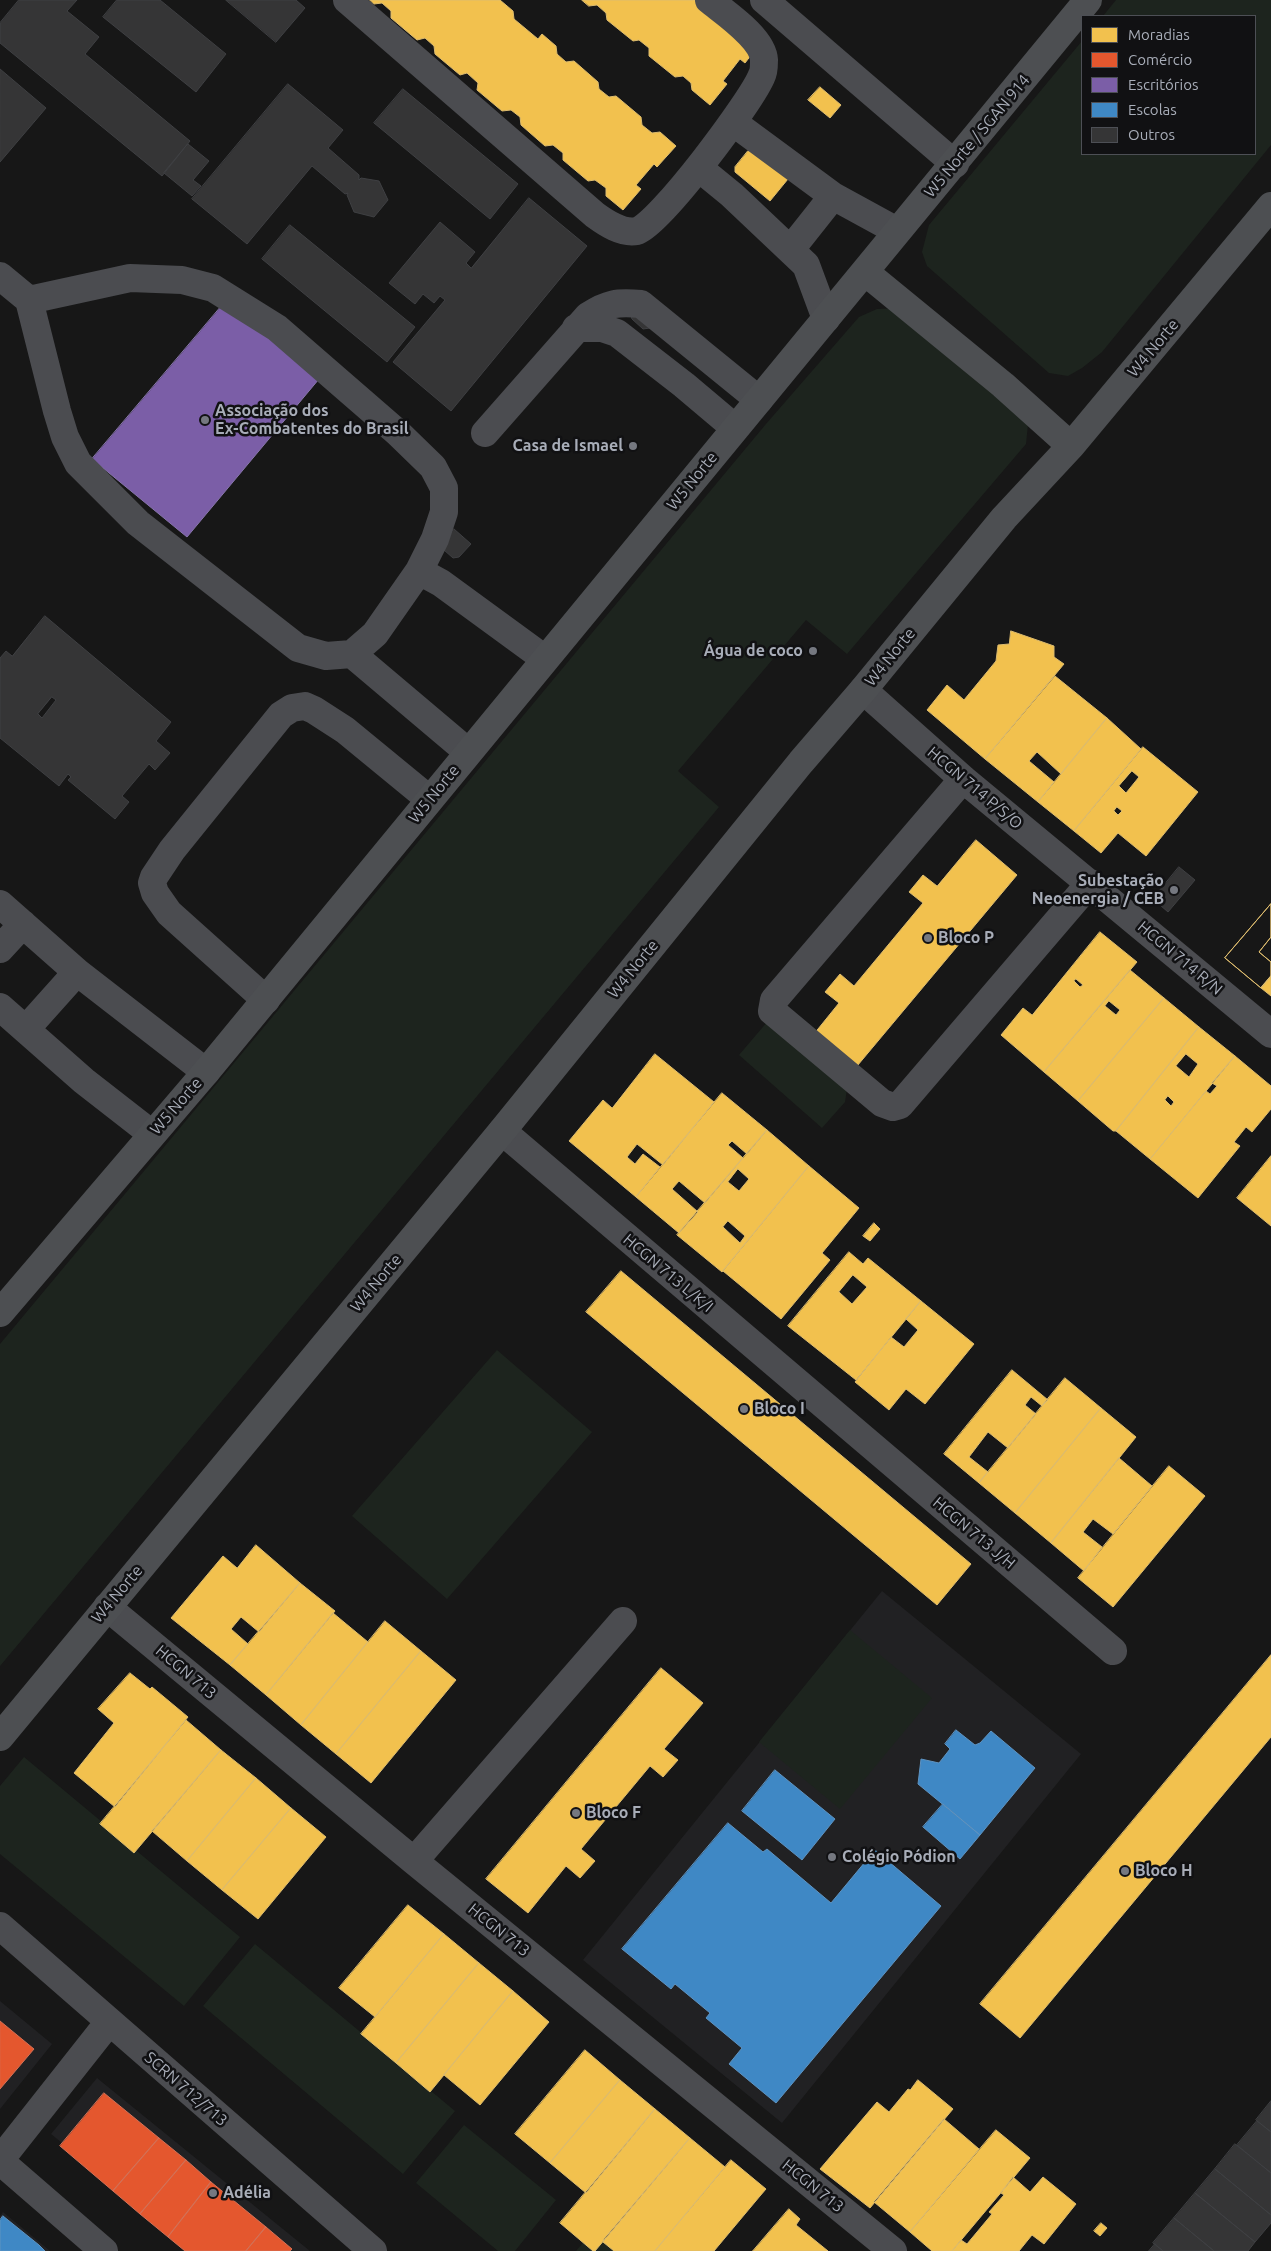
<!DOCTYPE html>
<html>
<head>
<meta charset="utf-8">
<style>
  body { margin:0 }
  #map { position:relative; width:1271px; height:2251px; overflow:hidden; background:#171717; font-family:Ubuntu,sans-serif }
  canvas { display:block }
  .legend { position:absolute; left:1081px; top:15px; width:175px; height:140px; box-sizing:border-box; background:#111113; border:1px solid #4d4f55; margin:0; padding:6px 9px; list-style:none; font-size:15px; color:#a8adb8 }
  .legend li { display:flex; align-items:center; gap:10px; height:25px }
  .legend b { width:25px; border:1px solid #4d4f55 }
</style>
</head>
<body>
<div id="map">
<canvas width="1271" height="2251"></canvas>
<ul class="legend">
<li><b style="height:14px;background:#f2c14e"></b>Moradias</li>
<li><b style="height:14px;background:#e4572e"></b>Comércio</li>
<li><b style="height:14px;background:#7b5ea7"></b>Escritórios</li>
<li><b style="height:14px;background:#3f88c5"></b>Escolas</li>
<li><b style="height:14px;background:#353536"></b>Outros</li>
</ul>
</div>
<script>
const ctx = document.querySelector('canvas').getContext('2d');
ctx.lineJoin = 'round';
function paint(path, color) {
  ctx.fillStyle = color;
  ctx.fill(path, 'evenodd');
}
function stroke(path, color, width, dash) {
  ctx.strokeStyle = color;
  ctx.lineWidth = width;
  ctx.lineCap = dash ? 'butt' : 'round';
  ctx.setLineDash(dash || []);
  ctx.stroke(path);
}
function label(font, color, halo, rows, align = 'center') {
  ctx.font = font + ' Ubuntu,sans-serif';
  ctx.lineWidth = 5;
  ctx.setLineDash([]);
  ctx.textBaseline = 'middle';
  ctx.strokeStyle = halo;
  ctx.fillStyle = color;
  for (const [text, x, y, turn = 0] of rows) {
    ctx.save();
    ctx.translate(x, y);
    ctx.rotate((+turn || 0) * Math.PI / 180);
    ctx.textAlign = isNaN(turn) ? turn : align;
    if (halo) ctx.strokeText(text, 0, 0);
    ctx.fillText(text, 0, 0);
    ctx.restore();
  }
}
paint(new Path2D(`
  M882 1591 1081 1754 782 2123 583 1960Z
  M0 2001 52 2044 0 2109Z
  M97 2078 310 2251H195L51 2134Z
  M3 2212 50 2251H0V2216Z`), '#212123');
paint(new Path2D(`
  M1116 0H1271V145L1102 352 1082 368 1068 376 1049 373 927 266 922 252 929 225 1082 41V154H1255V16H1103Z
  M903 308 1028 424 1026 444 847 654 806 620 678 771 719 807 0 1666V1344L766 424 859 317 877 309Z
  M768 1021 847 1089 845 1102 822 1128 739 1055Z
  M497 1350 592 1432 447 1599 352 1516Z
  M850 1630 932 1698 840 1809 759 1742Z
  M24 1757 240 1937 184 2006 0 1854V1786Z
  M255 1944 455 2111 403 2174 203 2006Z
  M464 2125 556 2200 515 2251H498L416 2183Z
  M593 2231 617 2251H576Z`), '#1d241e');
const homes = new Path2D(`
  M370 0H500L513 11 514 19 538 39 542 34 556 46 557 54 566 62 574 61 598 82 599 89 609 97 616 96 641 117 642 125 652 133 660 132 676 146 657 167 654 164 636 185 641 189 623 210 606 196V188L595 180 588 181 563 160V153L553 145 545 146 521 125 520 117 511 110 502 111 477 90 478 83 467 73 460 75 435 54 434 46 425 38 417 40 391 18V11L382 3 374 4Z
  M582 0H712L762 41 745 63 740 59 723 81 727 84 710 105 692 90 691 83 683 76 675 77 649 56V48L639 40 633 41 607 20 606 13 597 5 589 6Z
  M820 87 841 105 830 118 808 100Z
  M748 151H753L788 179 770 201 735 172V167Z
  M1011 631 1054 646V657L1064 664 985 759 927 710 947 685 964 700 996 661 998 645 1009 644Z
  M1055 676 1107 718 1061 774 1037 752 1029 761 1054 782 1038 802 985 759Z
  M1107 718 1141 749 1074 831 1038 802Z
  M1143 747 1198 792 1146 856 1118 833 1101 853 1074 831ZM1132 771 1139 777 1126 793 1119 786ZM1117 807 1122 811 1118 815 1114 811Z
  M976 840 1017 875 842 1084 801 1050 839 1003 825 992 840 974 854 986 923 903 909 892 923 875 937 886Z
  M1271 904V937L1259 952 1271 962V976L1261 988 1225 958Z
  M1271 904V937L1259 952 1271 962V976L1261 988 1225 958Z
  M1100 932 1137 962 1044 1072 1001 1035 1023 1008 1032 1015ZM1076 979 1083 985 1080 987 1074 981Z
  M1130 970 1164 998 1078 1101 1044 1072ZM1109 1001 1120 1010 1116 1015 1105 1006Z
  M1271 976V996L1261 988Z
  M1164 998 1199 1027 1116 1131H1113L1078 1101Z
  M1199 1027 1235 1056 1150 1159 1116 1131ZM1186 1054 1198 1064 1189 1077 1176 1066ZM1168 1096 1174 1102 1171 1106 1165 1100Z
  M655 1054 714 1102 663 1165 637 1144 627 1157 635 1164 643 1154 660 1167 636 1197 569 1141 603 1100 612 1108Z
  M1235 1056 1271 1086V1109L1252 1132 1246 1127 1234 1142 1240 1146 1198 1198 1150 1159 1206 1091 1210 1094 1217 1086 1212 1083Z
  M722 1093 767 1130 747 1154 732 1141 728 1145 743 1158 705 1203 679 1181 672 1189 698 1212 679 1233 636 1197Z
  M767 1130 809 1166 722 1272 677 1235ZM738 1169 749 1179 739 1191 728 1182ZM728 1221 745 1236 740 1243 723 1227Z
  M1271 1156V1226L1237 1198Z
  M809 1166 859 1208 822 1253 830 1260 781 1319 723 1271Z
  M874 1223 880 1229 870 1241 863 1236Z
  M849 1252 863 1264 868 1258 921 1301 856 1380 788 1326ZM853 1275 867 1287 852 1304 839 1292Z
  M621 1271 971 1564 937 1605 586 1312Z
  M921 1301 974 1344 925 1404 906 1389 889 1410 855 1382 891 1337 904 1347 918 1330 906 1319Z
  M1012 1370 1048 1400 1042 1406 1031 1397 1025 1405 1036 1414 1008 1448 988 1432 969 1457 988 1472 979 1483 944 1454Z
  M1065 1378 1101 1408 1015 1513 979 1483Z
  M1101 1408 1136 1437 1051 1543 1015 1513Z
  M1119 1458 1152 1486 1113 1534 1093 1519 1083 1532 1102 1547 1084 1571 1051 1543Z
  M1169 1466 1205 1496 1113 1607 1078 1578Z
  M256 1545 300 1583 259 1632 241 1617 231 1629 248 1644 230 1665 171 1618 223 1556 237 1568Z
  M300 1583 335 1611 266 1695 230 1665Z
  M333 1613 368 1642 301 1725 266 1695Z
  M385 1621 421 1651 336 1754 301 1725Z
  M421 1651 456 1680 371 1783 336 1754Z
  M1271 1655V1737L1020 2038 980 2004Z
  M661 1668 703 1703 664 1749 678 1760 663 1777 650 1766 581 1849 595 1861 580 1878 566 1866 528 1913 486 1879Z
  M130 1673 150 1689 152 1687 188 1717 115 1807 74 1773 114 1723 98 1709Z
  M186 1720 221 1750 134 1853 100 1824Z
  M221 1750 256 1778 187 1861 152 1831Z
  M256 1778 291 1808 222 1890 187 1861Z
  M291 1808 326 1837 258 1919 222 1890Z
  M408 1905 444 1934 375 2017 339 1988Z
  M444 1934 479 1963 396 2063 361 2034Z
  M479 1963 513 1991 430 2092 396 2063Z
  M513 1991 549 2022 480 2105 444 2075Z
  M585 2050 620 2080 550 2163 515 2134Z
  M620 2080 655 2109 586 2193 550 2163Z
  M918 2080 953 2109 870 2208 820 2169 877 2102 889 2112 908 2089 910 2090Z
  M655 2109 690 2138 595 2251H593L560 2223Z
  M944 2119 979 2149 910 2232 874 2202Z
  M996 2130 1030 2158 952 2251H932L910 2232Z
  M690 2138 725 2167 655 2251H614L603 2242 604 2239Z
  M731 2160 766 2189 760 2196 714 2251H655Z
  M1013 2177 1030 2192 1043 2177 1076 2204 1044 2244 1032 2235 1019 2251H952L961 2240 967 2244 992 2214 989 2212 1004 2195 1001 2193Z
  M789 2209 800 2219 796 2225 828 2251H753Z
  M1101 2223 1107 2228 1100 2236 1094 2231Z`);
paint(homes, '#f2c14e');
stroke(homes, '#dcbb6e', 1);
const shops = new Path2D(`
  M0 2021 34 2049 0 2089Z
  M104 2093 159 2138 113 2191 60 2146Z
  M159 2138 186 2160 140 2214 113 2191Z
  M186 2160 211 2182 168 2237 140 2214Z
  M211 2182 266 2227 246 2251H185L168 2237Z
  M266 2227 292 2249 290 2251H246Z`);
paint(shops, '#e4572e');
stroke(shops, '#d27157', 1);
const offices = new Path2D(`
  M231 295 324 373 187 537 92 459Z`);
paint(offices, '#7b5ea7');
stroke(offices, '#8876ac', 1);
const schools = new Path2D(`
  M956 1730 975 1745 980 1743 991 1731 1035 1768 980 1835 918 1784 921 1759 939 1763 950 1749 945 1744Z
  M775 1770 835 1819 802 1860 742 1811Z
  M943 1804 980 1835 960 1859 923 1827Z
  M728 1823 763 1852 767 1849 831 1903 875 1850 941 1906 776 2103 729 2064 742 2048 706 2018 710 2013 675 1984 671 1989 622 1949Z
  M3 2216 39 2245 45 2251H0V2220Z`);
paint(schools, '#3f88c5');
stroke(schools, '#5e93c1', 1);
const building = new Path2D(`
  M19 0H77L67 11 99 37 85 54 190 141 162 176 0 43V23Z
  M117 0H160L226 54 196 92 103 17Z
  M226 0H296L305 8 276 42Z
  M0 69 46 108 0 162Z
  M288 84 343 130 328 148 359 175V180L361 178 379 181 388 200 374 217 354 212 347 195 348 193 345 194 312 166 247 244 192 199Z
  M403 89 518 184 490 219 374 123Z
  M188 144 209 161 193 180 201 186 192 196 164 173Z
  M529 198 587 246 451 411 393 362 445 300 440 296 434 303 423 294 415 304 389 283 440 222 475 252 466 263 471 268Z
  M290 225 415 327 387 362 262 259Z
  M631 313 650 328 643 329 632 319Z
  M454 529 471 544 459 557 453 558 444 550V542Z
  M45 616 171 722 156 741 170 753 155 770 149 764 122 796 129 802 115 819 68 780 71 777 68 774 59 786 0 738V658L6 651 12 656ZM52 697 56 700 42 718 38 714Z
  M1179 867 1195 880 1168 912 1153 899Z
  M1271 2101V2132L1256 2120Z
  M1257 2121 1271 2132V2173L1237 2145Z
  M1235 2144 1271 2173V2215L1215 2169Z
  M1215 2169 1271 2215V2223L1255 2242 1195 2193Z
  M1195 2193 1255 2242 1248 2251H1214L1174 2218Z
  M1174 2218 1214 2251H1163L1153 2243Z
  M1155 2244 1163 2251H1149Z`);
paint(building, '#353536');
stroke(building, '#3f4043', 1);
stroke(new Path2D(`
  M347 0 595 215C606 223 622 234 637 231 658 226 753 100 762 75 764 72 764 65 764 60 763 38 725 13 709 0
  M764 0 955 164
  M734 123 833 196 897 231
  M699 168 732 195 806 265 826 319
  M791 249 833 196
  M0 276 29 300 57 411 65 437 78 463 138 523 298 648 326 656 352 654 375 634 419 571 435 539 444 512V488L433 467 398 433 277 328 213 288 182 280 130 278 29 300
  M576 328H602L617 333 684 385 735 428
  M485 433 588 316C608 303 617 302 641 304L759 400
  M419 571 441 583 545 659
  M352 654 468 752
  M863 690 963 779 1271 1034
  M963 779 774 1000 772 1011 882 1103 893 1107 900 1105 1090 883
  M0 904 77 972 206 1072
  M0 949 23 924
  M266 1000 169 913 155 893 152 883 154 877 172 850 281 715 292 708 305 706 314 710 345 730 429 799
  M0 1007 84 1081 152 1134
  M26 1029 77 972
  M502 1131 1113 1651
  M107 1607 414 1861 893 2251
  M414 1861 623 1621
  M0 1926 373 2251
  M0 2160 109 2022
  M0 2161 104 2251`), '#4b4c50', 28);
stroke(new Path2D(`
  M865 272 1003 385 1071 446
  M0 1313 206 1072 1088 0
  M0 1737 502 1131 801 762 863 690 1004 518 1071 446 1271 206`), '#4d4f52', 28);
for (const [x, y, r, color] of [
  [205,420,5,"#757880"],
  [633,446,5,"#757880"],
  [813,651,5,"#757880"],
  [1174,890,5,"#757880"],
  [928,938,5,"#757880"],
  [744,1409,5,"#757880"],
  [576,1813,5,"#757880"],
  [832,1857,5,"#757880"],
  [1125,1871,5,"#757880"],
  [213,2193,5,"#757880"]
]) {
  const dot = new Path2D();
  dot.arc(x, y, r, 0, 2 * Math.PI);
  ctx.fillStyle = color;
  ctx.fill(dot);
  stroke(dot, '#111113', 2);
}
label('16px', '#a8adb8', '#111113', [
  ["W5 Norte / SGAN 914",977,136,-50],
  ["W4 Norte",1153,348,-50],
  ["W5 Norte",692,481,-51],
  ["W4 Norte",890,657,-51],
  ["HCGN 714 P/S/O",975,788,40],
  ["W5 Norte",434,794,-51],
  ["HCGN 714 R/N",1180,958,40],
  ["W4 Norte",633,969,-51],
  ["W5 Norte",176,1106,-49],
  ["HCGN 713 L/K/I",668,1273,40],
  ["W4 Norte",376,1283,-50],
  ["HCGN 713 J/H",974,1533,40],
  ["W4 Norte",117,1594,-50],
  ["HCGN 713",186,1672,40],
  ["HCGN 713",499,1930,39],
  ["SCRN 712/713",186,2089,41],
  ["HCGN 713",813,2186,39]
]);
label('bold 16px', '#a8adb8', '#111113', [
  ["Associação dos",215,411],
  ["Ex-Combatentes do Brasil",215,429],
  ["Casa de Ismael",623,446,"right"],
  ["Água de coco",803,651,"right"],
  ["Subestação",1164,881,"right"],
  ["Neoenergia / CEB",1164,899,"right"],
  ["Bloco P",938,938],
  ["Bloco I",754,1409],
  ["Bloco F",586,1813],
  ["Colégio Pódion",842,1857],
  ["Bloco H",1135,1871],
  ["Adélia",223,2193]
], 'left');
</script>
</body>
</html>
